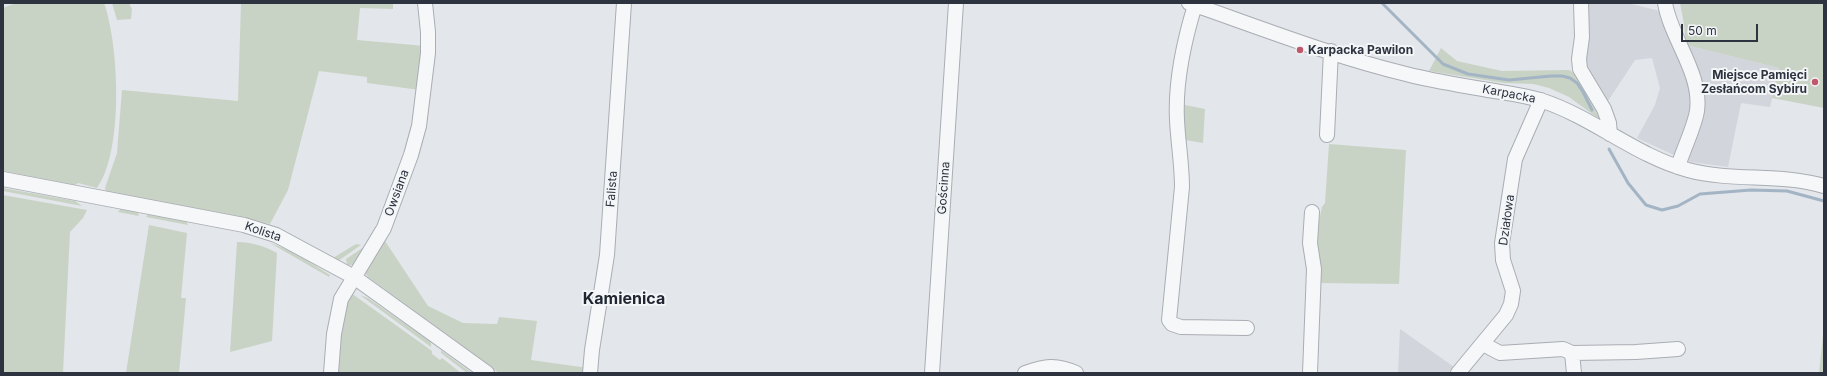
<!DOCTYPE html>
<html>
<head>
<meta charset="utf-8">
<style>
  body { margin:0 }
  #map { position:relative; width:1827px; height:376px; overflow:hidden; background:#e3e6ea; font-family:Inter,sans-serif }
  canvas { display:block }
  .frame { position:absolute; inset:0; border:4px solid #2d3440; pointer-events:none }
  .scale { position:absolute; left:1681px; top:24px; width:77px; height:18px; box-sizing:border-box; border:2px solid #2d3440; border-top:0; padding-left:5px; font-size:12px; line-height:14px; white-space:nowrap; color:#2d3440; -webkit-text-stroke:3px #f3f5f7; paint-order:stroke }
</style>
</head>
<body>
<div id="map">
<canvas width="1827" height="376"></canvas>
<div class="frame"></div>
<div class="scale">50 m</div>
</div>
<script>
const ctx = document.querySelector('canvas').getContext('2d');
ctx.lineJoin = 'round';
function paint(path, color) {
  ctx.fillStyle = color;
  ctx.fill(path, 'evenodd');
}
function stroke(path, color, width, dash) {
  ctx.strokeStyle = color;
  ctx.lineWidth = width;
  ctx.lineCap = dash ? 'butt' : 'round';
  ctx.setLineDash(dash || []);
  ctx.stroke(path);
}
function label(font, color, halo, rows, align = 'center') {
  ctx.font = font + ' Inter,sans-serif';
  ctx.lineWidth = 4;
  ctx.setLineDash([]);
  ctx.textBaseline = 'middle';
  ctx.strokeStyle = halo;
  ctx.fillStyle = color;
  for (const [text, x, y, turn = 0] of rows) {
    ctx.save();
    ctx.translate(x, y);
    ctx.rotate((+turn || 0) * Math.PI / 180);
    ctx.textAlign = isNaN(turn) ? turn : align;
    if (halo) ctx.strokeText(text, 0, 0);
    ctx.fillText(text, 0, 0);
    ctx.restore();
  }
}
paint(new Path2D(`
  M1583 3H1627L1660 11 1685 71 1691 97 1689 118 1674 155 1637 138 1655 105 1660 88 1652 58 1635 60 1606 104 1585 69 1586 36 1589 20 1584 17Z
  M1686 45 1779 68 1770 107 1741 103 1728 167 1691 162 1683 158 1697 119Z
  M1400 329 1457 369 1454 373H1398Z`), '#d2d5db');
paint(new Path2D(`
  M16 3H104C119 45 124 151 97 188L78 183 75 185 3 171V8Z
  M112 3H129L132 9 131 19 117 20Z
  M241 3H393V9L360 8 357 40 425 46 420 90 367 83V77L319 71 288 190 270 224 233 215 106 192 105 188 117 153 122 90 238 101Z
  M1680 3H1824V108L1772 98 1779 68 1686 45 1684 24Z
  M1441 48 1457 61 1502 71 1569 70C1582 76 1594 105 1599 119L1569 97 1549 88 1533 84 1504 83 1429 71Z
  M1180 104 1205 109 1203 143 1185 140Z
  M1329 144 1406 150 1399 284 1317 283 1315 239 1322 207 1325 203Z
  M3 188 75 201 82 206 3 191Z
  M3 195 87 210 83 218 70 232 63 373H3Z
  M122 207 137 210 139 216 118 212Z
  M149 213 186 220 188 225 146 217Z
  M149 225 187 233 181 298H186L179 373H126Z
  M383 238 428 306 463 323 497 324 499 317 537 321 531 360 588 368 587 373H499L368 277 366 274V268Z
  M237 242C252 242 264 246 277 253L272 341 230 352Z
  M270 243C292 250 311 263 330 275L329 277Z
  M356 244 361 245 338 261 333 258Z
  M364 247C363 254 357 267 347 265L346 259Z
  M351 293 432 351V354L440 360 442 358 461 373H333L339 324Z
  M360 295 368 298 431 342V347Z
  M1823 335H1824V373H1819Z
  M441 351H442L472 373H467L441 353Z`), '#c9d3c5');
stroke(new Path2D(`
  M1382 3 1443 64 1468 74 1509 80 1551 76H1562L1570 78 1577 83 1583 92 1592 110
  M1609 149 1628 183 1646 205 1662 210 1678 206 1700 194 1751 190 1787 191 1824 201`), '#a3b4c5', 3);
const minor = new Path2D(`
  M1189 3C1261 28 1332 56 1406 74 1433 81 1460 85 1488 90 1506 93 1525 95 1543 101 1594 118 1636 156 1688 170 1733 182 1780 173 1824 186
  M1581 3 1582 37 1579 59 1580 69 1604 109 1609 123 1610 134
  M1665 3C1671 39 1702 73 1697 111 1694 129 1683 149 1678 167
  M1195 5C1184 41 1175 82 1177 120 1178 142 1182 164 1182 187L1169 320 1172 324 1181 327 1247 328
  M1327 135 1331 51
  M3 179 244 225 276 235 354 277 487 373
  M1483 344 1500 353 1563 349 1572 353 1636 352 1678 349
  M1572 353 1574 373
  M331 373 334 334 341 299 384 228 411 155 419 126 428 53V32L425 3
  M590 373 592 350 607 255 624 3
  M932 373 956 3
  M1025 373C1045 366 1056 364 1076 373
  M1310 373 1314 269 1310 243 1312 212
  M1458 373 1506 315 1511 304 1513 291 1503 260 1502 243 1515 159 1541 100`);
stroke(minor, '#a9adb4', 16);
stroke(minor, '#f6f7f8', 14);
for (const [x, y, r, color] of [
  [1300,50,4,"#bf586a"],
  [1815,82,4,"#bf586a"]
]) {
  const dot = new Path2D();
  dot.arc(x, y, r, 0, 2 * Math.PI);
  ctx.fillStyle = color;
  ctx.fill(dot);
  stroke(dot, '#f3f5f7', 1.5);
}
label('bold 12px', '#2d3440', '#f3f5f7', [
  ["Karpacka Pawilon",1308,50],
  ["Miejsce Pamięci",1807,75,"right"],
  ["Zesłańcom Sybiru",1807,89,"right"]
], 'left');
label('12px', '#2d3440', '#f3f5f7', [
  ["Karpacka",1509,94,11],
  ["Gościnna",944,188,-86],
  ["Falista",612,189,-86],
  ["Owsiana",397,193,-70],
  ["Działowa",1507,220,-82],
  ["Kolista",263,232,19]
]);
label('bold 16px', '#1f2631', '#f3f5f7', [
  ["Kamienica",624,299]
]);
</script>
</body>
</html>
